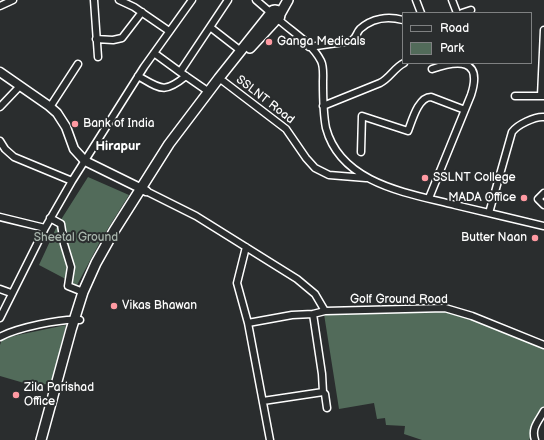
<!DOCTYPE html>
<html>
<head>
<meta charset="utf-8">
<style>
  body { margin:0 }
  #map { position:relative; width:544px; height:440px; overflow:hidden; background:#2a2d2e; font-family:"Balsamiq Sans",sans-serif }
  canvas { display:block }
  .legend { position:absolute; left:402px; top:12px; width:130px; height:52px; box-sizing:border-box; background:#2a2d2e; border:1px solid #7f8182; margin:0; padding:5px 7px; list-style:none; font-size:12px; color:#fff }
  .legend li { display:flex; align-items:center; gap:8px; height:20px }
  .legend b { width:20px; border:1px solid #7f8182 }
</style>
</head>
<body>
<div id="map">
<canvas width="544" height="440"></canvas>
<ul class="legend">
<li><b style="height:5px;background:#2a2d2e"></b>Road</li>
<li><b style="height:11px;background:#526b5a"></b>Park</li>
</ul>
</div>
<script>
const ctx = document.querySelector('canvas').getContext('2d');
ctx.lineJoin = 'round';
function paint(path, color) {
  ctx.fillStyle = color;
  ctx.fill(path, 'evenodd');
}
function stroke(path, color, width, dash) {
  ctx.strokeStyle = color;
  ctx.lineWidth = width;
  ctx.lineCap = dash ? 'butt' : 'round';
  ctx.setLineDash(dash || []);
  ctx.stroke(path);
}
function label(font, color, halo, rows, align = 'center') {
  ctx.font = font + ' "Balsamiq Sans",sans-serif';
  ctx.lineWidth = 4;
  ctx.setLineDash([]);
  ctx.textBaseline = 'middle';
  ctx.strokeStyle = halo;
  ctx.fillStyle = color;
  for (const [text, x, y, turn = 0] of rows) {
    ctx.save();
    ctx.translate(x, y);
    ctx.rotate((+turn || 0) * Math.PI / 180);
    ctx.textAlign = isNaN(turn) ? turn : align;
    if (halo) ctx.strokeText(text, 0, 0);
    ctx.fillText(text, 0, 0);
    ctx.restore();
  }
}
paint(new Path2D(`
  M88 177 129 195 102 238 77 285 39 265 57 226Z
  M445 310 470 315 544 341V412L529 440H422L404 434 405 426 386 425 385 418 377 419 374 403 339 409 324 314Z
  M66 325 53 377 49 384 31 385 0 376V345L2 339 18 335Z`), '#526b5a');
const minor = new Path2D(`
  M94 0 98 57
  M119 0 134 7 169 31
  M256 0 270 12
  M416 0 421 13
  M452 0 457 13
  M0 6 13 0
  M462 13 471 10
  M278 19C292 32 312 43 321 61 324 67 323 76 323 82 323 97 323 113 326 128 341 184 408 193 455 205 485 212 514 219 544 226
  M210 27 241 51
  M96 39 113 40 122 38 142 12
  M309 47 351 41C357 38 356 33 360 29 372 18 388 16 403 20
  M154 53 180 72
  M138 76C161 89 164 94 186 76
  M218 79 223 81 286 129 306 158 315 168 329 175 366 178
  M209 92 180 72 228 0
  M515 96H544
  M541 96 544 30
  M323 106 380 83C390 78 394 68 404 63
  M0 107 20 86
  M50 107 78 64
  M0 141 5 149 14 157 72 181
  M361 152 362 116 408 131C412 121 418 97 431 97L465 110
  M146 191 196 216 297 279 315 294 325 311
  M544 193 538 199 544 205
  M429 198 471 95C483 58 458 60 432 69
  M489 213 512 132C517 125 535 116 544 117
  M0 217 45 228
  M50 218 61 224 64 244 71 267 68 286 83 292
  M246 247 237 283 248 323 270 440
  M0 289 11 293
  M313 314 322 374 323 392 325 394 327 408
  M0 318 45 228 72 181 144 67 192 0
  M248 323 292 315 313 314 325 311 445 308 472 316 544 345
  M0 337C16 328 62 318 80 320
  M263 401 323 392
  M535 440C531 428 538 422 544 411`);
const major = new Path2D(`
  M0 72 49 106 57 113 66 127 74 149 85 161 146 191`);
const highway = new Path2D(`
  M270 15a5 5 0 1 1 10 0a5 5 0 1 1-10 0Z
  M279 16 288 0
  M250 48 276 20
  M41 440 71 330 83 292 96 263 114 231 169 144 219 78 270 14`);
stroke(minor, '#fff', 9);
stroke(major, '#fff', 11);
stroke(highway, '#fff', 12);
stroke(minor, '#2a2d2e', 6);
stroke(major, '#2a2d2e', 8);
stroke(highway, '#2a2d2e', 9);
for (const [x, y, r, color] of [
  [269,42,4,"#ff9aa2"],
  [75,124,4,"#ff9aa2"],
  [425,178,4,"#ff9aa2"],
  [524,198,4,"#ff9aa2"],
  [535,238,4,"#ff9aa2"],
  [114,306,4,"#ff9aa2"],
  [16,395,4,"#ff9aa2"]
]) {
  const dot = new Path2D();
  dot.arc(x, y, r, 0, 2 * Math.PI);
  ctx.fillStyle = color;
  ctx.fill(dot);
  stroke(dot, '#2a2d2e', 1.5);
}
label('12px', '#fff', '#2a2d2e', [
  ["Ganga Medicals",277,42],
  ["Bank of India",83,124],
  ["SSLNT College",433,178],
  ["MADA Office",516,198,"right"],
  ["Butter Naan",527,238,"right"],
  ["Vikas Bhawan",122,306],
  ["Zila Parishad",24,388],
  ["Office",24,402]
], 'left');
label('12px', '#fff', '#2a2d2e', [
  ["SSLNT Road",265,100,38],
  ["Golf Ground Road",399,300]
]);
label('12px', '#a8b5ac', '#2a2d2e', [
  ["Sheetal Ground",76,238]
]);
label('bold 13px', '#fff', '#2a2d2e', [
  ["Hirapur",118,147]
]);
</script>
</body>
</html>
